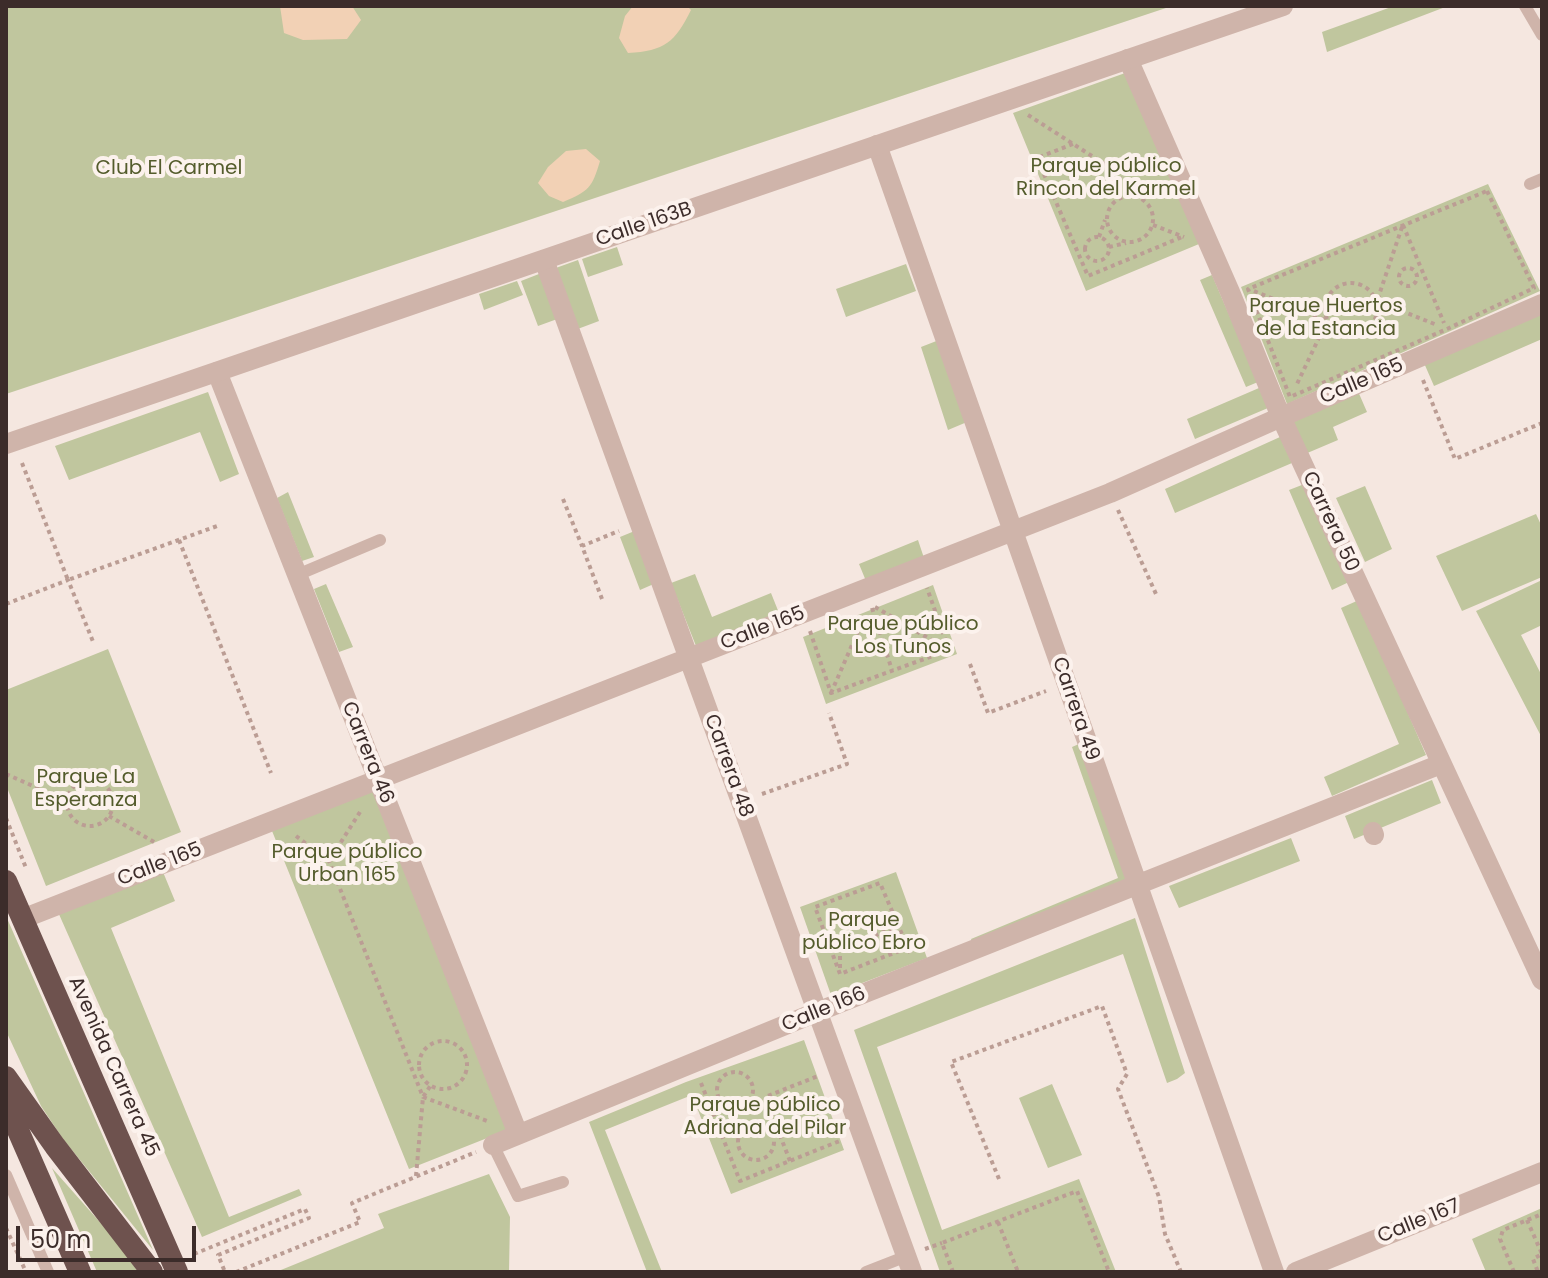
<!DOCTYPE html>
<html>
<head>
<meta charset="utf-8">
<style>
  body { margin:0 }
  #map { position:relative; width:1548px; height:1278px; overflow:hidden; background:#f5e7e0; font-family:Poppins,sans-serif }
  canvas { display:block }
  .frame { position:absolute; inset:0; border:8px solid #3c2c2a; pointer-events:none }
  .scale { position:absolute; left:16px; top:1226px; width:180px; height:36px; box-sizing:border-box; border:4px solid #3c2c2a; border-top:0; padding-left:10px; font-size:24px; line-height:28px; white-space:nowrap; color:#3c2c2a; -webkit-text-stroke:6px #fcf2ed; paint-order:stroke }
</style>
</head>
<body>
<div id="map">
<canvas width="1548" height="1278"></canvas>
<div class="frame"></div>
<div class="scale">50 m</div>
</div>
<script>
const ctx = document.querySelector('canvas').getContext('2d');
ctx.lineJoin = 'round';
function paint(path, color) {
  ctx.fillStyle = color;
  ctx.fill(path, 'evenodd');
}
function stroke(path, color, width, dash) {
  ctx.strokeStyle = color;
  ctx.lineWidth = width;
  ctx.lineCap = dash ? 'butt' : 'round';
  ctx.setLineDash(dash || []);
  ctx.stroke(path);
}
function label(font, color, halo, rows, align = 'center') {
  ctx.font = font + ' Poppins,sans-serif';
  ctx.lineWidth = 8;
  ctx.setLineDash([]);
  ctx.textBaseline = 'middle';
  ctx.strokeStyle = halo;
  ctx.fillStyle = color;
  for (const [text, x, y, turn = 0] of rows) {
    ctx.save();
    ctx.translate(x, y);
    ctx.rotate((+turn || 0) * Math.PI / 180);
    ctx.textAlign = isNaN(turn) ? turn : align;
    if (halo) ctx.strokeText(text, 0, 0);
    ctx.fillText(text, 0, 0);
    ctx.restore();
  }
}
paint(new Path2D(`
  M6 6H1172L6 394Z
  M1394 6H1448L1327 52 1322 32Z
  M1128 72 1199 244 1086 291 1013 113Z
  M1488 184 1540 291 1287 404 1241 287Z
  M617 247 623 265 588 277 582 259Z
  M578 260 599 321 575 330 553 269Z
  M906 264 916 291 846 317 836 289Z
  M544 272 560 318 538 326 521 281Z
  M1212 275 1258 382 1246 387 1200 280Z
  M517 281 523 295 484 310 479 294Z
  M1542 314V339L1434 386 1424 363Z
  M939 340 967 422 948 430 921 347Z
  M1259 388 1268 408 1195 439 1187 419Z
  M1357 389 1367 412 1333 427 1338 440 1305 454 1291 420Z
  M208 392 239 474 220 482 200 432 69 480 55 446Z
  M1280 437 1292 463 1175 513 1165 489Z
  M1307 483 1349 582 1332 590 1289 490Z
  M1365 486 1392 549 1365 562 1336 498Z
  M288 492 314 557 302 561 277 498Z
  M1536 514 1542 527V577L1462 611 1436 556Z
  M637 530 656 583 640 590 620 537Z
  M918 540 924 558 866 581 859 564Z
  M695 574 712 617 771 593 781 618 698 651 671 583Z
  M1542 580V625L1521 635 1542 676V738L1476 611Z
  M326 584 353 647 339 652 314 589Z
  M933 585 957 654 826 704 803 637Z
  M1359 600 1426 755 1332 796 1324 777 1399 744 1341 608Z
  M108 649 181 832 46 886 6 785V690Z
  M1079 744 1131 881 973 945 971 939 1118 878 1072 747Z
  M1432 780 1441 803 1354 839 1345 816Z
  M376 786 510 1129 409 1169 270 826Z
  M1291 838 1300 861 1179 908 1169 886Z
  M163 872 175 901 111 928 229 1217 299 1189 302 1195 202 1237 58 912Z
  M896 872 927 958 831 995 800 907Z
  M6 916 153 1250 63 1139 41 1106 6 1031Z
  M1135 918 1185 1073 1177 1079 1167 1083 1123 954 877 1047 942 1230 1079 1179 1116 1272H940L854 1030Z
  M804 1040 844 1150 731 1194 692 1095 605 1130 662 1272H647L589 1122 686 1082Z
  M1052 1084 1082 1155 1048 1168 1019 1098Z
  M52 1168 113 1237 138 1272H97Z
  M489 1174 510 1217 509 1272H276L384 1228 378 1214Z
  M1542 1208V1272H1486L1472 1239Z`), '#c0c69e');
paint(new Path2D(`
  M280 6H352L361 20 347 39 303 40 284 33Z
  M633 6H687L691 10C675 42 665 51 628 53L619 38 625 16Z
  M586 149 600 161C592 188 589 191 563 202L549 196 538 183 548 167 566 151Z`), '#f2d1b5');
stroke(new Path2D(`
  M1028 115 1120 174V198
  M1073 144 1037 158 1088 276 1182 237
  M1487 191 1534 288 1447 329 1290 397 1248 289Z
  M1107 219a23 23 0 1 1 46 0a23 23 0 1 1-46 0Z
  M1153 225 1184 237
  M1403 225 1444 323
  M1402 227 1377 301 1437 325
  M1085 249a12 12 0 1 1 24 0a12 12 0 1 1-24 0Z
  M1099 237 1105 220
  M1109 247 1126 243
  M1399 277a9 9 0 1 1 18 0a9 9 0 1 1-18 0Z
  M1325 309a26 26 0 1 1 52 0a26 26 0 1 1-52 0Z
  M1254 291 1327 321 1296 386
  M1423 380 1455 459 1542 423
  M22 463 68 580 220 525
  M563 499 582 546
  M1118 510 1156 594
  M179 540 271 773
  M602 599 582 546 619 531
  M6 604 68 580 94 644
  M875 607 947 649
  M872 608 892 670
  M810 631 831 693 949 650 927 588
  M970 664 988 713 1046 691
  M831 693 866 613
  M6 774 67 801
  M67 803a23 23 0 1 1 46 0a23 23 0 1 1-46 0Z
  M762 794 847 764 829 713
  M360 812 329 861 423 1097 490 1122
  M109 816 156 843
  M6 818 26 868
  M296 836 329 861
  M907 948 840 974 815 907 880 883 910 953
  M840 968V949L889 930 905 946
  M419 1065a24 24 0 1 1 48 0a24 24 0 1 1-48 0Z
  M717 1090a18 18 0 1 1 36 0a18 18 0 1 1-36 0Z
  M701 1083 740 1181 842 1140
  M761 1124 772 1114
  M738 1142a18 18 0 1 1 36 0a18 18 0 1 1-36 0Z
  M790 1161 765 1097 818 1076
  M416 1176 423 1097 431 1085
  M999 1179 951 1062 1102 1006 1127 1074 1118 1089 1159 1197 1165 1234 1181 1272
  M1527 1220 1542 1254 1533 1259 1538 1272
  M998 1222 1018 1272
  M6 1228 26 1272
  M925 1249 942 1243
  M194 1254 305 1209 309 1218 218 1255 225 1272
  M236 1272 360 1222 352 1203 476 1152
  M953 1272 942 1243 1077 1191 1109 1272
  M1514 1272 1500 1239 1503 1230 1542 1214`), '#bb9d94', 4, [4, 4]);
stroke(new Path2D(`
  M1525 6 1542 35
  M1530 184 1542 179
  M297 575 380 540
  M493 1145 518 1196 563 1182
  M6 1175 48 1272
  M866 1272 907 1256`), '#cfb4aa', 12);
stroke(new Path2D(`
  M1128 59 1230 292 1281 417 1542 980
  M877 145 1274 1272
  M544 260 912 1272
  M217 372 518 1134
  M1373 832 1374 835
  M22 919 1110 493 1281 417 1542 304
  M493 1145 817 1012 1441 764`), '#cfb4aa', 20);
stroke(new Path2D(`
  M6 444 1283 6
  M1296 1272 1542 1172`), '#cfb4aa', 20);
stroke(new Path2D(`
  M6 881 177 1272
  M6 1077 55 1146 152 1272
  M6 1103 80 1272`), '#6e524e', 22);
label('20px', '#545c2c', '#fcf2ed', [
  ["Parque público",1106,167],
  ["Rincon del Karmel",1106,190],
  ["Club El Carmel",169,169],
  ["Parque Huertos",1326,307],
  ["de la Estancia",1326,330],
  ["Parque público",903,625],
  ["Los Tunos",903,648],
  ["Parque La",86,778],
  ["Esperanza",86,801],
  ["Parque público",347,853],
  ["Urban 165",347,876],
  ["Parque",864,921],
  ["público Ebro",864,944],
  ["Parque público",765,1106],
  ["Adriana del Pilar",765,1129]
]);
label('20px', '#3c2c2a', '#fcf2ed', [
  ["Calle 163B",644,225,-19],
  ["Calle 165",1362,382,-23],
  ["Carrera 50",1330,522,65],
  ["Calle 165",763,629,-21],
  ["Carrera 49",1075,709,71],
  ["Carrera 46",367,753,68],
  ["Carrera 48",728,766,70],
  ["Calle 165",160,865,-21],
  ["Calle 166",824,1010,-22],
  ["Avenida Carrera 45",113,1067,66],
  ["Calle 167",1419,1222,-22]
]);
</script>
</body>
</html>
